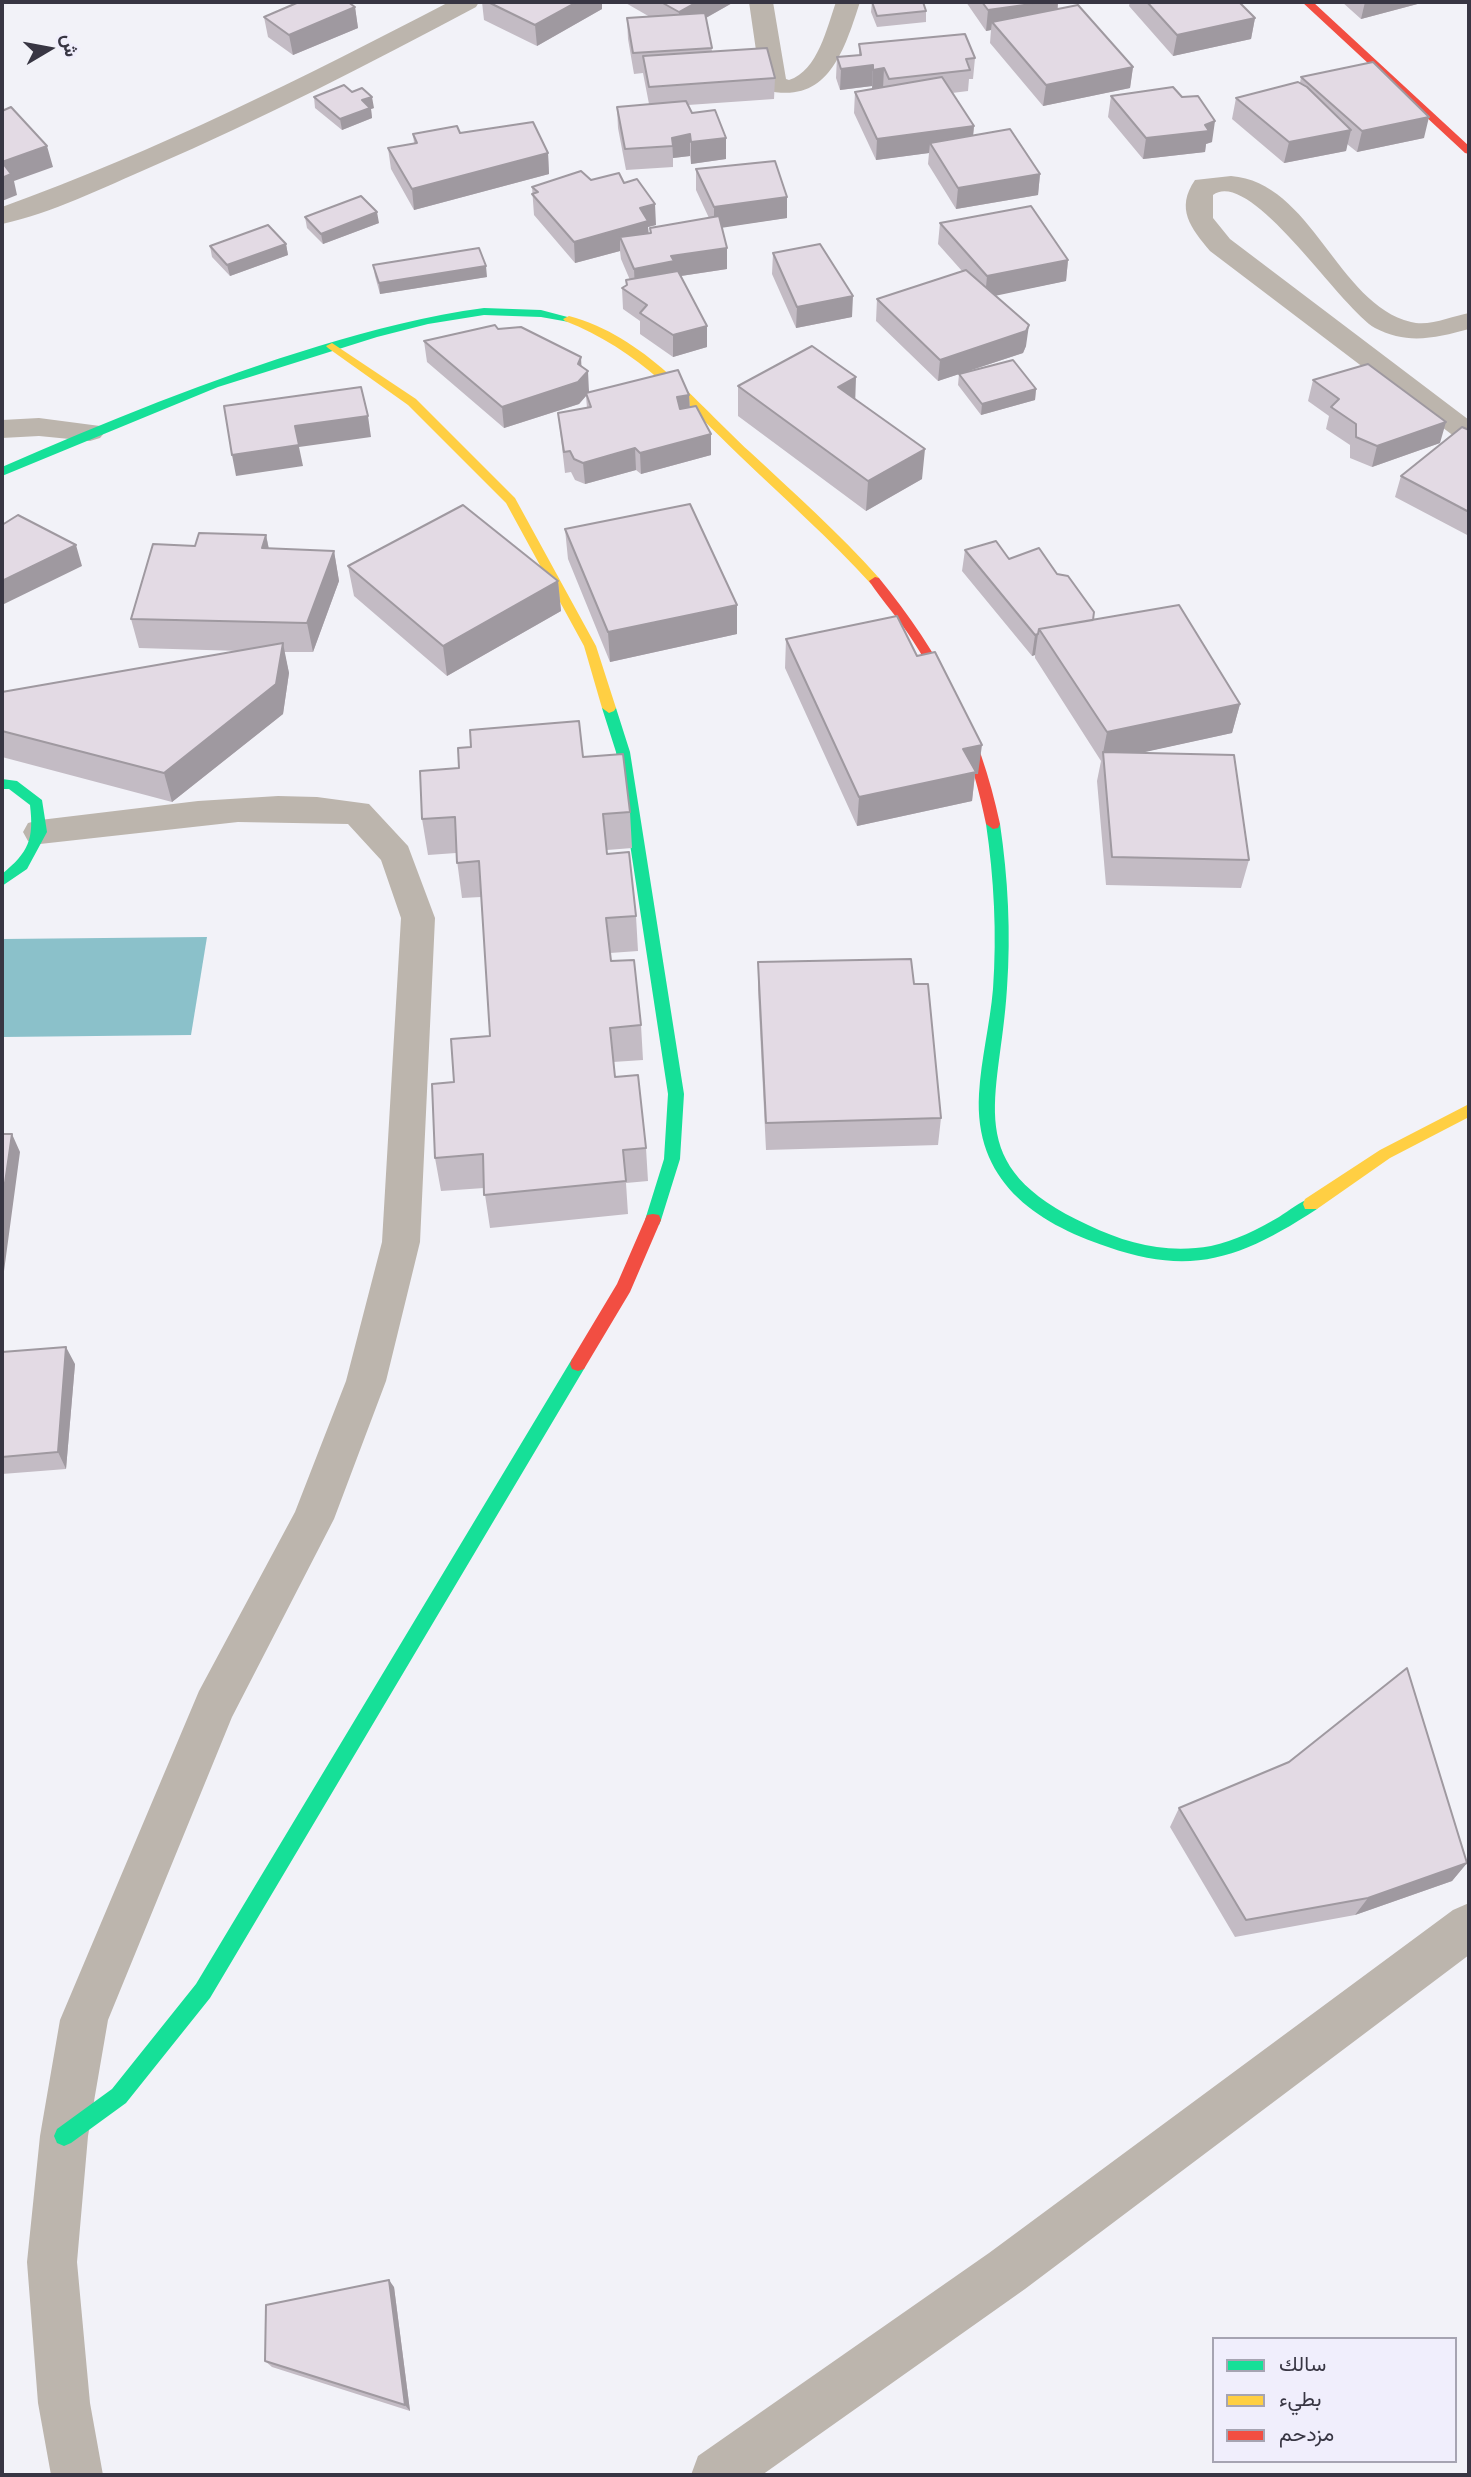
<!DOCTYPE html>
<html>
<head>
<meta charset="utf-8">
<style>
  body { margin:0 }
  #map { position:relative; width:1471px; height:2477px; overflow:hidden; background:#f2f2f8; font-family:Signika,Vazirmatn,sans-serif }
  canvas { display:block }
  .frame { position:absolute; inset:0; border:4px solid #383643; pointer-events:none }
  .legend { position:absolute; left:1212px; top:2337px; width:245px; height:126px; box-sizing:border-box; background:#f0eefc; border:2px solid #a6a4b2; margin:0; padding:9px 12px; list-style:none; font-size:21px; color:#383643 }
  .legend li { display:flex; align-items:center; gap:14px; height:35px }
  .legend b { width:35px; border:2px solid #a6a4b2 }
  .north { position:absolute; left:14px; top:14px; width:70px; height:70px; -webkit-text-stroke:5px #f0eefc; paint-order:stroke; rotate:80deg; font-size:19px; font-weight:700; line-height:28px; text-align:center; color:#383643 }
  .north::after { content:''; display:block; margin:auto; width:24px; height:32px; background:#383643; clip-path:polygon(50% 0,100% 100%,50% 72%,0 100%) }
</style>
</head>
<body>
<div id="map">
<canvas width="1471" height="2477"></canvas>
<div class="frame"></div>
<ul class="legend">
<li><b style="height:9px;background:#16e098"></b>سالك</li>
<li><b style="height:9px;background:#ffcf43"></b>بطيء</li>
<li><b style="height:9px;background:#f24e42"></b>مزدحم</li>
</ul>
<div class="north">ش</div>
</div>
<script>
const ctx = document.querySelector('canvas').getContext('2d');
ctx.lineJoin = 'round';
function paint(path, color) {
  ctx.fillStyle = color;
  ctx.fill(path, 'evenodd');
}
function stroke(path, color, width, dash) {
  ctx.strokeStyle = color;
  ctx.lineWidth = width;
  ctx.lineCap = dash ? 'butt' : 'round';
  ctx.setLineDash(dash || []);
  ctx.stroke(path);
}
paint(new Path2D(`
  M207 937 191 1035 2 1037V939Z`), '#8bc1ca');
paint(new Path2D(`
  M449 2H479L476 7C369 64 262 119 151 167 103 188 52 213 2 224V207C157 151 303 78 449 2Z
  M749 2H773L786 79 789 80C818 71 827 27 836 2H860C844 51 828 106 765 90L761 85Z
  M1231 176C1312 182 1337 304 1411 322 1429 327 1452 316 1469 313V329C1436 338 1407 345 1375 328 1340 308 1251 167 1213 195V218L1230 239 1469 420V443L1459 440 1210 251C1191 228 1175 209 1195 180Z
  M39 418 100 426 105 432 100 438 90 441 39 436 2 438V420Z
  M278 796 317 797 369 804 408 846 435 918 420 1242 386 1381 334 1519 232 1717 108 2020 88 2136 77 2262 90 2403 103 2475H51L38 2403 27 2262 40 2136 60 2020 199 1691 295 1512 346 1381 382 1242 401 918 381 860 348 824 238 822 40 844 28 841 23 832 28 823 40 820 198 801Z
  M1469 1903V1955L1025 2289 762 2475H691L698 2456 989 2253 1453 1910Z`), '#bcb5ad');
paint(new Path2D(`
  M484 308 541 310 575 319 569 322 541 317 484 315 428 324 377 337 218 387 2 476V467C105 422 210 379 319 346 373 330 428 315 484 308Z
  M609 703 616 708 630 752 684 1094 680 1159 661 1220 659 1225H647L645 1220 664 1159 668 1094 616 752 602 708Z
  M2 779 17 781 42 800 47 832 27 869 2 886V874C29 852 34 839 30 805L9 789H2Z
  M993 819 1000 824C1008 878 1011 933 1007 988 1000 1102 958 1165 1088 1225 1128 1244 1167 1254 1211 1246 1235 1241 1258 1229 1279 1217 1290 1210 1299 1202 1311 1198L1317 1199 1319 1204 1317 1209C1243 1257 1194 1277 1108 1247 1033 1222 974 1180 979 1094 981 1059 990 1024 993 989 997 934 994 878 986 824Z
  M578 1357 584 1359 586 1364 584 1369 210 1998 126 2103 71 2143 64 2146 57 2143 54 2136 57 2129 112 2089 196 1984 572 1359Z`), '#16e098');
paint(new Path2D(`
  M569 316C644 336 695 401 750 452 794 493 839 533 879 578V584H871C830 539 785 499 741 457 686 404 638 349 565 321L563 319Z
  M332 343 416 399 515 498 596 646 616 708 614 711 609 713 602 708 584 646 506 503 408 405 328 348 326 346Z
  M1469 1104V1117L1390 1158 1317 1209H1305L1303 1204 1305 1199 1380 1150Z`), '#ffcf43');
paint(new Path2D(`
  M1302 2H1313L1469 146V154L1465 153Z
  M875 577 879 578C941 654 980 728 1000 824L998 828 993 829 986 824C973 758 950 698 913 641 900 620 883 602 869 581Z
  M653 1214 659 1215 661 1220 630 1292 584 1369 578 1371 572 1369 570 1364 572 1359 617 1284 647 1215Z`), '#f24e42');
paint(new Path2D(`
  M482 2H602V9L537 46 484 20Z
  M624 2H734L706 18 712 51 775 78 774 99 688 105 692 113 726 159 691 164 690 156 673 158V167L626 170 618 128 617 107 649 104 643 73 634 74 628 39 627 18 650 17Z
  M872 2 926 11V22L877 27 871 12Z
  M966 2H1058V9L1133 67 1130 88 1043 106 990 43 991 30 986 31Z
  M1130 2H1239L1255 18 1251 39 1173 56 1129 6Z
  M1342 2H1425L1361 19Z
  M355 7 358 28 293 55 268 37 264 17Z
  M859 44 975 58 973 79H969L968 91 952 93 974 126 973 135 1040 174 1038 195 956 209 928 164 929 153 876 160 854 113 855 92 872 89V86L840 90 836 78 837 57 859 55Z
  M1301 77 1424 138 1357 152 1347 144 1346 151 1284 163 1232 119 1236 98 1300 83Z
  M1111 96 1212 142 1206 144 1205 152 1143 159 1108 117Z
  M314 97 374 108 371 109 372 118 342 130 315 108Z
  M460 133 548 153 549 174 414 210 391 169 388 148 414 143 413 134Z
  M696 169 787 197V218L722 227 727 269 681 276 707 326V347L673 357 640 334V321L623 309 622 288 626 286 630 280 621 259 620 251 575 263 534 215 532 187 591 180 624 183 656 225 648 227 649 234 650 233V228L709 218 696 190Z
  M305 217 379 223 323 244 307 228Z
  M940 223 1068 260 1066 281 995 295 1026 346 1023 353 938 381 876 321 877 299 962 271 938 244Z
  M286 244 288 255 230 276 212 257 210 246Z
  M773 253 852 317 796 328 772 274Z
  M373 265 487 277 380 294 375 276Z
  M498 329 582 366 589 392 689 395 690 407 711 455 641 474 636 470 585 484 575 480 571 472 565 473 558 413 587 408 586 396 579 404 504 428 427 362 424 341Z
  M959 374 1036 389 1035 400 981 415 958 385Z
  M1313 380 1440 443 1372 467 1350 458V445L1326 429 1329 416 1308 401Z
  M738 386 855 399 922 479 866 511 738 416Z
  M1469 430V536L1395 497 1401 476Z
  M565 529 737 634 610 662 568 559Z
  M266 535 269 549 334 551 339 581 313 652H284L289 673 283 714 172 802 2 757V692L240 651 139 648 131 619 195 546Z
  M965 550 1009 559 1057 574 1093 620 1240 704 1232 733 1139 753 1249 860 1241 888 1106 885 1097 781 1101 761 1035 658V655L1032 656 962 571Z
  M348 566 558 581 561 611 447 676 354 596Z
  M786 639 917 656 978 774H975L972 801 857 826 785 668Z
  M583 757 630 812 632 848 607 850V854L636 916 638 951 610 953 611 961 641 1025 643 1060 613 1062 615 1077 646 1148 648 1181 626 1183 628 1214 490 1228 484 1188 441 1191 435 1158 454 1082 490 1036 481 897 462 898 456 853 428 855 422 819Z
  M758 962 914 984 941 1118 938 1145 766 1150 758 990Z
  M2 1352 75 1364 66 1469 2 1474Z
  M1179 1808 1467 1863 1452 1881 1355 1915 1235 1937 1170 1827Z
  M394 2287 410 2411 272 2367 265 2361Z`), '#c3bbc4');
paint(new Path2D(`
  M577 2H602V9L537 46 535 25Z
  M697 2H734L679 33V12Z
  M1046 2H1058L1056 21 992 22 991 30 986 31 988 10Z
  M1365 2H1425L1361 19Z
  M355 7 358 28 293 55 289 35Z
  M1255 18 1251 39 1173 56 1177 35Z
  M873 65 872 86 840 90 841 69Z
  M1133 67 1130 88 1043 106 1046 85Z
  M884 68 883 89 872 91 873 70Z
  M372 97 374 108 371 109 372 118 342 130 340 119 362 100Z
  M1429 117 1424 138 1357 152 1362 131Z
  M1215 121 1212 142 1206 144 1205 152 1143 159 1146 138 1205 125Z
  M974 126 972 147 930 143 929 153 876 160 877 139Z
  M1351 130 1346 151 1284 163 1289 142Z
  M690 134V156L673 158 672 138Z
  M726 138V159L691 164V142Z
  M47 146 53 167 14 181 17 195 2 201V162Z
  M548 153 549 174 414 210 412 189Z
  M1040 174 1038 195 956 209 958 188Z
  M787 197V218L714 229V207Z
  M655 204 656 225 648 227 649 242 620 237V251L575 263 574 242 640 208Z
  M377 212 379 223 323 244 321 234Z
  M286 244 288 255 230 276 227 265Z
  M727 248V269L674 277 635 290 634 269 671 256Z
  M1068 260 1066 281 985 298 987 276Z
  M486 266 487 277 380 294 379 283Z
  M853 296 852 317 796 328 797 307Z
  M1029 325 1026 346 1023 353 938 381 940 360Z
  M707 326V347L673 357V335Z
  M581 357 582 377 588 371 589 392 586 393V396L579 404 504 428 502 407 578 364Z
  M856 377 855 407 838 387Z
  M1036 389 1035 400 981 415 982 404Z
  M689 395 690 416 678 418 677 397Z
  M368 416 371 437 299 447 303 466 236 476 232 455 295 426Z
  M1446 422 1440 443 1372 467 1377 446Z
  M711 434V455L641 474 640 453Z
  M635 448 636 470 585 484 583 463Z
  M925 449 922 479 866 511 868 481Z
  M266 535 272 565 262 548Z
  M76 545 82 566 2 605V581Z
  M334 551 339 581 313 652 307 623Z
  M558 581 561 611 447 676 443 646Z
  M737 605V634L610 662 608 632Z
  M1038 634 1035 655 1032 656 1035 635Z
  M283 643 289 673 283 714 172 802 164 773Z
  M1240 704 1232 733 1104 761 1103 753 1107 732Z
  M982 745 978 774H975L972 801 857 826 859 797 963 749Z
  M12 1134 20 1152 2 1286V1204Z
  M66 1347 75 1364 66 1469 58 1452Z
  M1467 1863 1452 1881 1355 1915 1368 1898Z
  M389 2280 394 2287 410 2411 405 2405Z`), '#9f99a0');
const building = new Path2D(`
  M299 2H348L355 7 289 35 264 17Z
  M488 2H577L535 25Z
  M661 2H697L679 12Z
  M872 2H923L926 11 877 16Z
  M982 2H1046L988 10Z
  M1147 2H1239L1255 18 1177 35Z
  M1078 5 1133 67 1046 85 992 22Z
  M705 13 712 48 633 53 627 18Z
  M965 34 975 58 966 59 970 70 889 79 884 68 873 70V65L841 69 837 57 861 55 859 44Z
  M767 48 775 78 649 87 643 56Z
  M1373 62 1429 117 1362 131 1301 77Z
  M942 77 974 126 877 139 855 92Z
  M1298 82 1307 87 1351 130 1289 142 1236 98Z
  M344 85 352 92 362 88 372 97 362 100 370 108 340 119 314 97Z
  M1173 87 1182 97 1198 96 1215 121 1205 125 1209 131 1146 138 1111 96Z
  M686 101 692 113 715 110 726 138 691 142 690 134 672 138 673 146 625 149 617 107Z
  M11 107 47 146 2 162 11 174 2 178V111Z
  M533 122 548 153 412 189 388 148 417 143 413 134 457 126 460 133Z
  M1010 129 1040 174 958 188 930 143Z
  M775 161 787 197 714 207 696 169Z
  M581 171 591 180 619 173 624 183 637 179 655 204 640 208 648 221 574 242 532 194 538 192 532 187Z
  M361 196 377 212 321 234 305 217Z
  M1031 206 1068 260 987 276 940 223Z
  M719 216 727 248 671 256 674 261 634 269 620 237 651 233 650 228Z
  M268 225 286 244 227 265 210 246Z
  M820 244 853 296 797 307 773 253Z
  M479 248 486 266 379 283 373 265Z
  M966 270 1029 325 1026 331 940 360 877 299Z
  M678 271 707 326 673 335 640 313 647 305 622 288 627 285 626 280Z
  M495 325 498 329 521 327 581 357 578 364 588 371 578 382 502 407 424 341Z
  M812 346 856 377 838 387 925 449 868 481 738 386Z
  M1013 360 1036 389 982 404 959 374Z
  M1368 364 1446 422 1377 446 1356 437V424L1331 407 1339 399 1313 380Z
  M678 370 689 395 677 397 680 409 696 406 711 434 640 453 635 448 583 463 574 459 570 451 564 452 558 413 591 407 586 393Z
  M361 387 368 416 295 426 299 445 232 455 224 406Z
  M1462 427 1469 430V512L1401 476Z
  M690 504 737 605 608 632 565 529Z
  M463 505 558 581 443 646 348 566Z
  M18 515 76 545 2 581V525Z
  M199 533 266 535 262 548 334 551 307 623 131 619 153 544 195 546Z
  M996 541 1009 559 1039 548 1057 574 1068 576 1094 612 1093 620 1039 629 1038 634 1035 635 965 550Z
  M1179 605 1240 704 1107 732 1039 629Z
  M897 616 917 656 935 652 982 745 963 749 976 772 859 797 786 639Z
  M283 643 276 684 164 773 2 731V692Z
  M579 721 583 757 623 754 630 812 603 814 607 854 629 852 636 916 606 918 611 961 634 960 641 1025 610 1028 615 1077 638 1075 646 1148 623 1150 626 1181 484 1195 483 1154 435 1158 432 1084 454 1082 451 1039 490 1036 479 861 457 863 455 817 422 819 420 771 459 768 458 748 471 747 470 730Z
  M1103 752 1234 755 1249 860 1112 857Z
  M911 959 914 984H928L941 1118 766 1123 758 962Z
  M2 1134H12L2 1204Z
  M66 1347 58 1452 2 1457V1352Z
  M1407 1668 1467 1863 1368 1898 1246 1920 1179 1808 1289 1762Z
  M389 2280 405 2405 265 2361 266 2305Z`);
paint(building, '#e3dae4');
stroke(building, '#9f99a0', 2);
</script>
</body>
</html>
